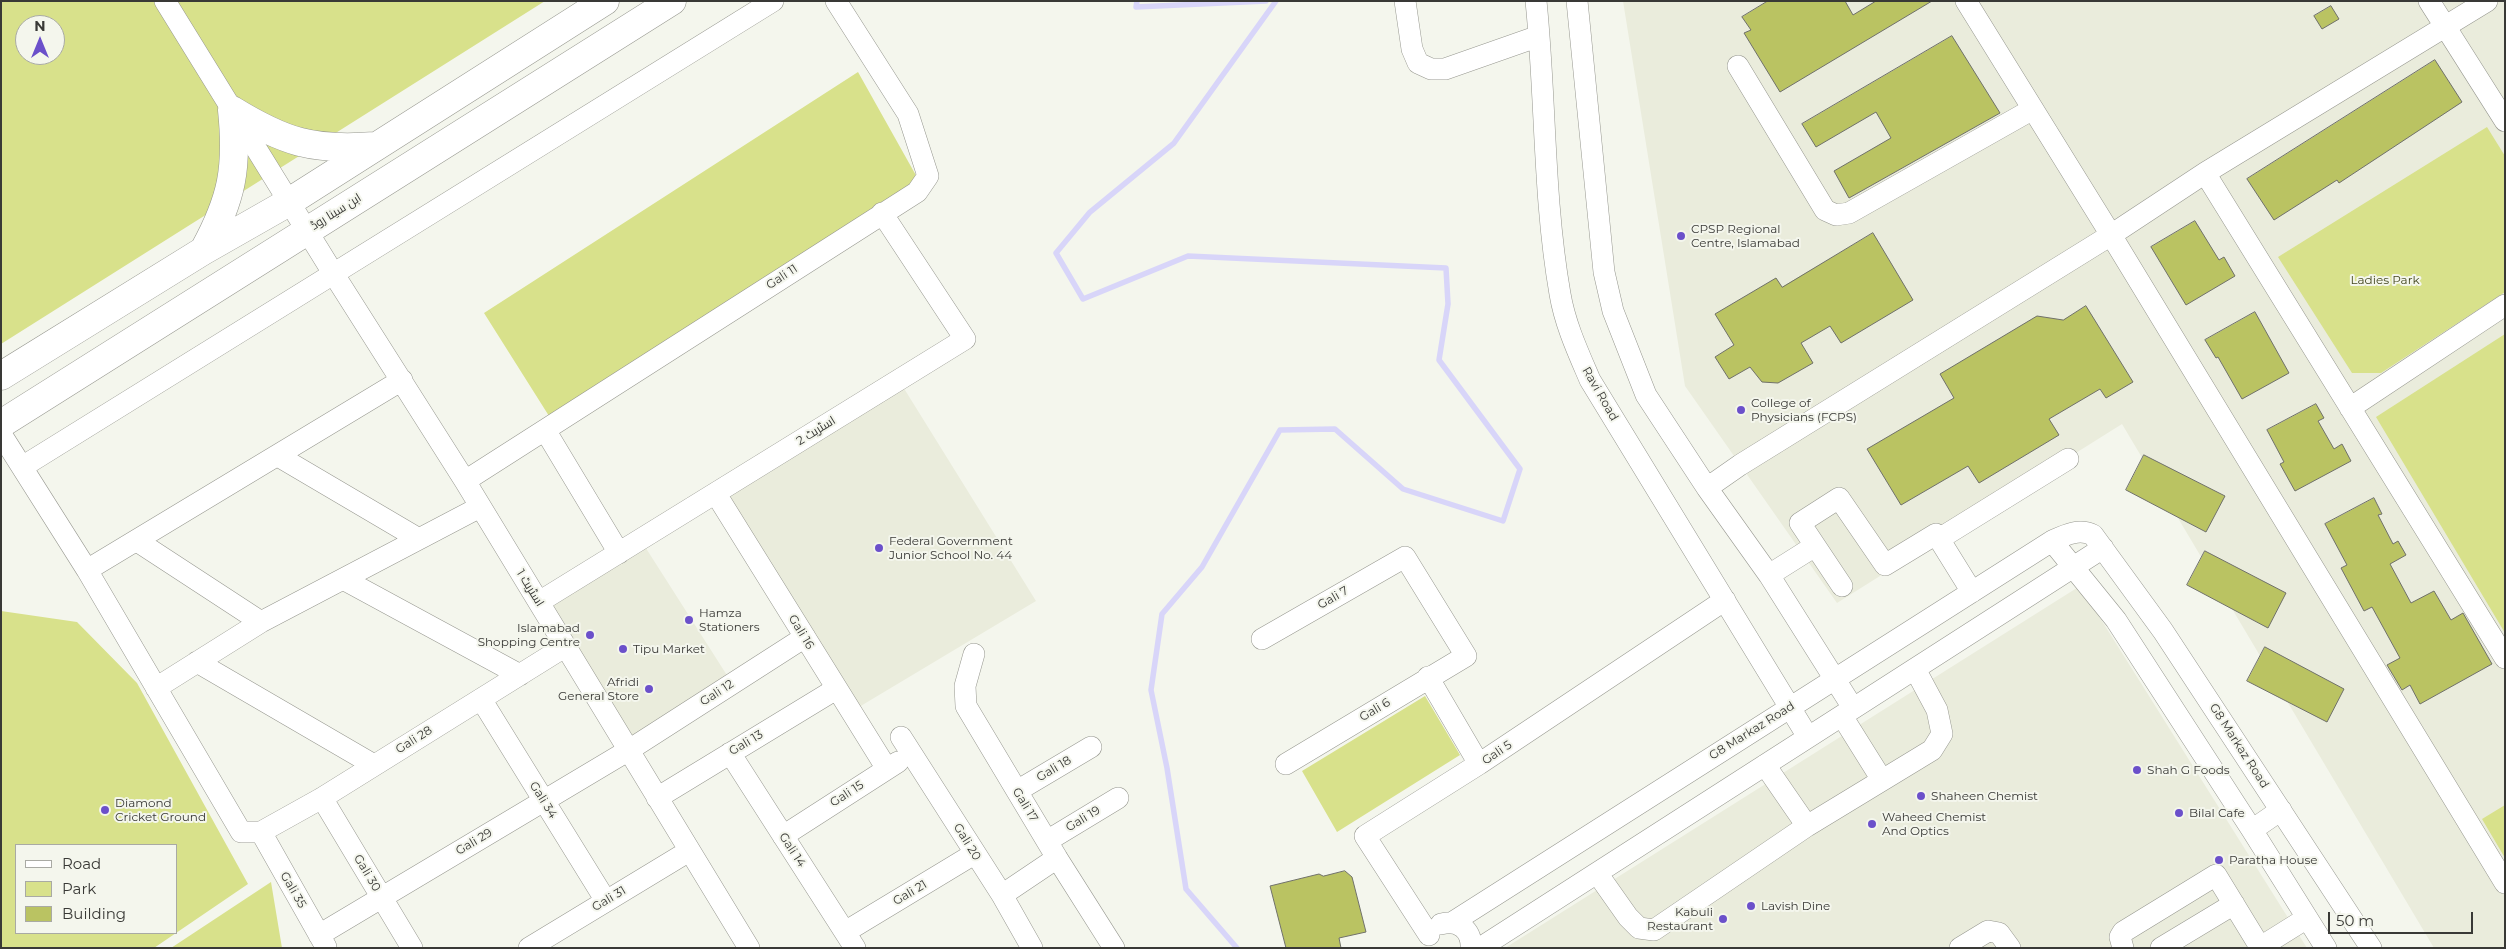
<!DOCTYPE html>
<html>
<head>
<meta charset="utf-8">
<style>
  body { margin:0 }
  #map { position:relative; width:2506px; height:949px; overflow:hidden; background:#f4f6ed; font-family:Montserrat,sans-serif }
  canvas { display:block }
  .frame { position:absolute; inset:0; border:2px solid #393936; pointer-events:none }
  .legend { position:absolute; left:15px; top:844px; width:162px; height:90px; box-sizing:border-box; background:#f4f6ed; border:1px solid #a9aaa4; margin:0; padding:6px 9px; list-style:none; font-size:15px; color:#393936 }
  .legend li { display:flex; align-items:center; gap:10px; height:25px }
  .legend b { width:25px; border:1px solid #a9aaa4 }
  .north { position:absolute; left:15px; top:15px; width:50px; height:50px; box-sizing:border-box; background:#f4f6ed; border:1px solid #a9aaa4; border-radius:50%; rotate:0deg; font-size:14px; font-weight:700; line-height:20px; text-align:center; color:#393936 }
  .north::after { content:''; display:block; margin:auto; width:18px; height:22px; background:#6b50ca; clip-path:polygon(50% 0,100% 100%,50% 72%,0 100%) }
  .scale { position:absolute; left:2328px; top:912px; width:145px; height:22px; box-sizing:border-box; border:2px solid #393936; border-top:0; padding-left:6px; font-size:15px; line-height:18px; white-space:nowrap; color:#393936; -webkit-text-stroke:4px #f4f6ed; paint-order:stroke }
</style>
</head>
<body>
<div id="map">
<canvas width="2506" height="949"></canvas>
<div class="frame"></div>
<ul class="legend">
<li><b style="height:6px;background:#fff"></b>Road</li>
<li><b style="height:14px;background:#d8e18b"></b>Park</li>
<li><b style="height:14px;background:#bac362"></b>Building</li>
</ul>
<div class="north">N</div>
<div class="scale">50 m</div>
</div>
<script>
const ctx = document.querySelector('canvas').getContext('2d');
ctx.lineJoin = 'round';
function paint(path, color) {
  ctx.fillStyle = color;
  ctx.fill(path, 'evenodd');
}
function stroke(path, color, width, dash) {
  ctx.strokeStyle = color;
  ctx.lineWidth = width;
  ctx.lineCap = dash ? 'butt' : 'round';
  ctx.setLineDash(dash || []);
  ctx.stroke(path);
}
function label(font, color, halo, rows, align = 'center') {
  ctx.font = font + ' Montserrat,Cairo,sans-serif';
  ctx.lineWidth = 4;
  ctx.setLineDash([]);
  ctx.textBaseline = 'middle';
  ctx.strokeStyle = halo;
  ctx.fillStyle = color;
  for (const [text, x, y, turn = 0] of rows) {
    ctx.save();
    ctx.translate(x, y);
    ctx.rotate((+turn || 0) * Math.PI / 180);
    ctx.textAlign = isNaN(turn) ? turn : align;
    if (halo) ctx.strokeText(text, 0, 0);
    ctx.fillText(text, 0, 0);
    ctx.restore();
  }
}
paint(new Path2D(`
  M1623 1H2505V948H2434L2122 424 1837 603 1685 386Z
  M900 382 1036 601 854 710 723 494Z
  M642 542 730 680 628 745 545 602Z
  M2080 586 2307 948H1505Z`), '#eaecdc');
paint(new Path2D(`
  M1 1H545L1 344ZM25 25H55V55H25Z
  M858 72 918 179 549 416 484 313Z
  M2487 127 2505 156V292L2381 373H2352L2278 257Z
  M2505 334V633L2376 417Z
  M1 611 77 622 137 683 248 884 154 948H1ZM176 845V933H16V845Z
  M1425 696 1460 755 1337 832 1302 771Z
  M2505 805V858L2482 819Z
  M271 882 282 948H171Z`), '#d8e18b');
stroke(new Path2D(`
  M1137 1 1136 7 1266 1
  M1237 948 1186 889 1167 768 1151 690 1162 614 1202 567 1280 430 1335 429 1403 489 1503 521 1520 469 1439 360 1448 304 1446 268 1188 256 1083 299 1056 253 1090 212 1174 143 1276 1`), '#d8d5f9', 5.5);
const building = new Path2D(`
  M1768 1H1845L1853 15 1876 1H1932L1780 92 1744 33 1751 30 1742 17Z
  M2331 6 2339 19 2322 29 2314 16Z
  M1952 36 2000 113 1849 198 1834 171 1891 138 1876 112 1816 147 1802 124Z
  M2435 60 2462 102 2339 183 2337 180 2274 220 2247 179Z
  M2195 221 2219 260 2224 257 2235 276 2186 305 2151 247Z
  M1873 233 1913 300 1841 343 1830 326 1801 343 1813 363 1778 383 1762 382 1750 367 1729 379 1715 357 1734 345 1715 314 1776 278 1782 287Z
  M2086 306 2133 382 2106 398 2100 389 2049 419 2059 435 1979 483 1968 466 1901 505 1867 449 1954 398 1940 374 2037 316 2063 320Z
  M2255 312 2289 373 2242 399 2218 357 2216 358 2205 340Z
  M2316 404 2324 418 2318 421 2334 449 2342 444 2351 461 2295 491 2280 464 2284 462 2267 430Z
  M2144 455 2225 496 2206 532 2126 490Z
  M2374 498 2382 514 2378 515 2393 544 2398 541 2406 555 2390 564 2411 603 2434 591 2451 620 2463 613 2492 664 2420 704 2410 685 2402 690 2387 665 2400 658 2372 607 2364 611 2341 568 2347 565 2325 524Z
  M2205 551 2286 593 2268 628 2187 585Z
  M2265 647 2344 689 2327 722 2247 681Z
  M1345 871 1352 877 1366 932 1339 938 1341 948H1286L1270 886 1319 874 1323 876Z`);
paint(building, '#bac362');
stroke(building, '#70716a', 1);
const minor = new Path2D(`
  M165 1 333 273 465 481 749 948
  M1405 1 1412 49 1418 63 1431 69H1445L1539 36
  M1536 1C1546 98 1543 197 1560 294 1565 324 1578 352 1590 380L1808 737
  M1577 1 1604 272 1613 311 1646 395 1707 488 1769 575 1853 708
  M1966 1 2111 235 2505 883
  M2429 1 2505 121
  M1738 66 1825 210 1836 215 1849 213 2033 109
  M2205 173 2505 658
  M2350 408 2505 305
  M545 430 619 553
  M1 434 87 570 241 832H261L322 798 566 646
  M278 456 419 539
  M22 467 773 1
  M465 481 917 192 928 176 908 114 836 1
  M1707 488 1740 465 2111 235 2205 173 2487 1
  M716 494 887 769
  M1939 539 2068 459
  M137 541 261 622 480 507
  M2052 541 2116 620 2252 830 2326 948
  M87 570 402 380
  M1769 575 1815 546
  M343 579 520 675
  M1842 586 1800 523 1839 498 1885 565 1936 534 1972 592
  M539 602 965 339 882 213
  M1262 639 1405 557 1466 656 1286 764
  M974 654 965 686 966 706 1057 858 1114 948
  M197 662 374 765
  M1428 677 1479 764
  M156 688 261 622
  M481 699 606 901
  M1842 716 1882 780
  M901 737 1002 895 1032 948
  M730 753 855 948
  M1765 765 1807 826
  M1017 791 1091 747
  M322 798 412 948
  M657 798 836 689
  M2252 830 2281 810
  M261 832 326 947
  M783 836 898 762
  M1047 841 1118 798
  M1597 873 1628 917 1639 928 1654 930 1807 826 1932 750 1942 734 1937 710 1915 669
  M1002 895 1057 858
  M1453 922 2052 541C2065 535 2079 528 2093 535L2163 631 2371 948
  M1441 924C1458 919 1472 930 1471 948
  M845 932 974 854
  M319 935 629 750 805 637
  M1429 935 1365 836 1479 764 1725 600
  M529 948 689 851
  M1480 948 2103 548
  M1960 948 1988 931 1999 933 2010 948
  M2123 948 2120 937 2123 932 2216 875 2260 947
  M2161 948 2234 904
  M2259 948 2307 918`);
const major = new Path2D(`
  M232 110C284 142 313 151 375 146
  M204 250C232 199 238 168 232 110
  M1 376 203 251 289 202 605 1
  M1 424 672 1`);
stroke(minor, '#96978f', 22);
stroke(major, '#96978f', 29);
stroke(minor, '#fff', 21);
stroke(major, '#fff', 28);
for (const [x, y, r, color] of [
  [1681,236,5,"#6b50ca"],
  [1741,410,5,"#6b50ca"],
  [879,548,5,"#6b50ca"],
  [689,620,5,"#6b50ca"],
  [590,635,5,"#6b50ca"],
  [623,649,5,"#6b50ca"],
  [649,689,5,"#6b50ca"],
  [2137,770,5,"#6b50ca"],
  [1921,796,5,"#6b50ca"],
  [105,810,5,"#6b50ca"],
  [2179,813,5,"#6b50ca"],
  [1872,824,5,"#6b50ca"],
  [2219,860,5,"#6b50ca"],
  [1751,906,5,"#6b50ca"],
  [1723,919,5,"#6b50ca"]
]) {
  const dot = new Path2D();
  dot.arc(x, y, r, 0, 2 * Math.PI);
  ctx.fillStyle = color;
  ctx.fill(dot);
  stroke(dot, '#f4f6ed', 2);
}
label('12px', '#393936', '#f4f6ed', [
  ["ابن سینا روڈ",336,212,-32],
  ["Gali 11",782,277,-33],
  ["Ravi Road",1600,394,60],
  ["اسٹریٹ 2",816,431,-32],
  ["اسٹریٹ 1",530,588,58],
  ["Gali 7",1333,598,-30],
  ["Gali 16",801,632,59],
  ["Gali 12",717,693,-33],
  ["Gali 6",1375,710,-31],
  ["G8 Markaz Road",1752,731,-32],
  ["Gali 28",414,740,-32],
  ["Gali 13",746,743,-31],
  ["G8 Markaz Road",2239,746,57],
  ["Gali 5",1497,753,-34],
  ["Gali 18",1054,769,-31],
  ["Gali 15",847,794,-33],
  ["Gali 34",543,800,58],
  ["Gali 17",1025,805,59],
  ["Gali 19",1083,819,-31],
  ["Gali 29",474,842,-31],
  ["Gali 20",967,842,58],
  ["Gali 14",792,850,57],
  ["Gali 30",367,873,59],
  ["Gali 35",293,890,60],
  ["Gali 21",910,893,-31],
  ["Gali 31",609,899,-31]
]);
label('12px', '#393936', '#f4f6ed', [
  ["CPSP Regional",1691,229],
  ["Centre, Islamabad",1691,243],
  ["College of",1751,403],
  ["Physicians (FCPS)",1751,417],
  ["Federal Government",889,541],
  ["Junior School No. 44",889,555],
  ["Hamza",699,613],
  ["Stationers",699,627],
  ["Islamabad",580,628,"right"],
  ["Shopping Centre",580,642,"right"],
  ["Tipu Market",633,649],
  ["Afridi",639,682,"right"],
  ["General Store",639,696,"right"],
  ["Shah G Foods",2147,770],
  ["Shaheen Chemist",1931,796],
  ["Diamond",115,803],
  ["Cricket Ground",115,817],
  ["Bilal Cafe",2189,813],
  ["Waheed Chemist",1882,817],
  ["And Optics",1882,831],
  ["Paratha House",2229,860],
  ["Lavish Dine",1761,906],
  ["Kabuli",1713,912,"right"],
  ["Restaurant",1713,926,"right"]
], 'left');
label('12px', '#43471f', '#f4f6ed', [
  ["Ladies Park",2385,280]
]);
</script>
</body>
</html>
